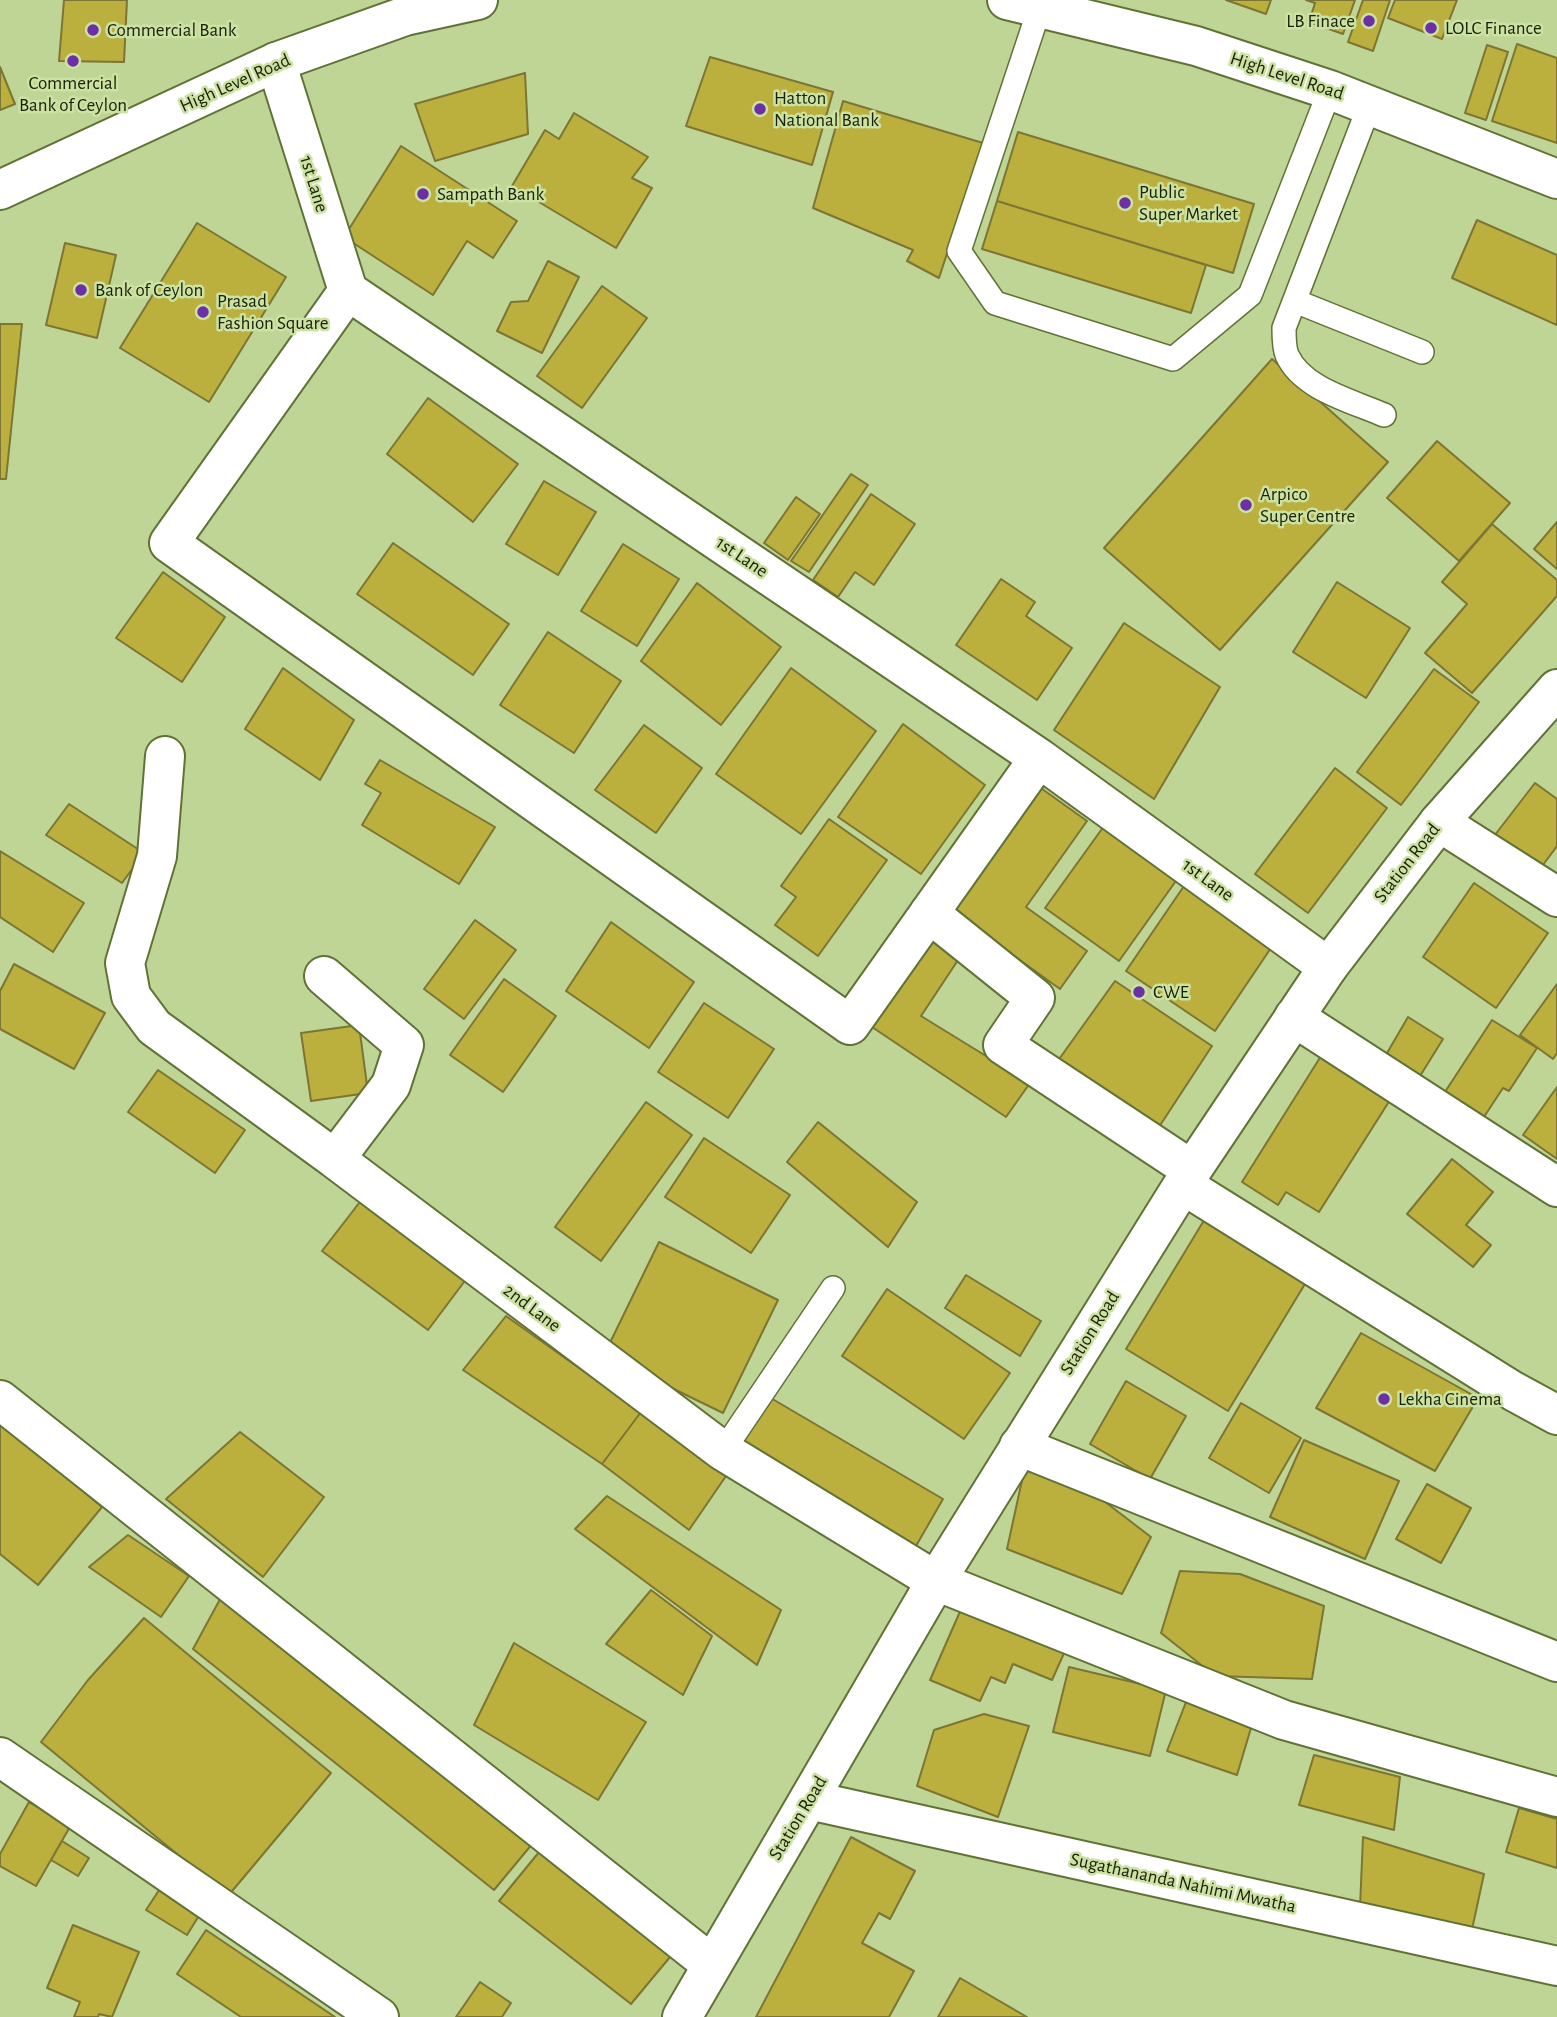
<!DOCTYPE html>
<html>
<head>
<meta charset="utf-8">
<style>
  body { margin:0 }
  canvas { display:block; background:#bfd595 }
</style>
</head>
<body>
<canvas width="1557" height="2017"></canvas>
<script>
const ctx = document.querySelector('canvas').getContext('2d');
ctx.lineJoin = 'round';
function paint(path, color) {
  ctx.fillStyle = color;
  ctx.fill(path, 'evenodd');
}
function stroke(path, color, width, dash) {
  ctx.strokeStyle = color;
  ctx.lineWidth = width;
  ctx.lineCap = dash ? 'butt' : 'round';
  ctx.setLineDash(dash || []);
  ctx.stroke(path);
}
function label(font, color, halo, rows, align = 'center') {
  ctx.font = font + ' "Alegreya Sans",sans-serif';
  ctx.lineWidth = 5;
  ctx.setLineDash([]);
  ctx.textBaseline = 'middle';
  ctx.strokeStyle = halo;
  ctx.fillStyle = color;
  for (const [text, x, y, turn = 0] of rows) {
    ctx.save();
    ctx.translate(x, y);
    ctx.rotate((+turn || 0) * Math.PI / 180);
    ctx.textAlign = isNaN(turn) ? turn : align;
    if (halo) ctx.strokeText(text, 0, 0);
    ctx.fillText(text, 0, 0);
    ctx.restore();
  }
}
const building = new Path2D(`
  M64 0H127L124 62 59 61Z
  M1226 0H1271L1266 14Z
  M1306 0H1355L1343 34 1309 22 1315 3Z
  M1363 0H1390L1373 51 1348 42Z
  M1395 0H1457L1442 39 1388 18Z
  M1517 44 1557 58V143L1492 121Z
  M1487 45 1508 52 1486 120 1465 113Z
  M710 57 833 92 812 165 686 126Z
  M0 67 15 104 0 110Z
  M525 73 528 134 435 161 415 104Z
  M843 101 983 143 939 278 907 261 913 250 813 208Z
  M574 113 648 157 632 178 652 188 616 248 512 186 545 130 559 139Z
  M1018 132 1254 204 1233 273 997 201Z
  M401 146 517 221 493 258 467 241 433 295 344 237Z
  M997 201 1206 265 1191 313 982 249Z
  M1477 220 1557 255V325L1452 278Z
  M197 223 286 277 209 402 120 348Z
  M65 243 116 255 97 338 46 325Z
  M548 261 579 277 542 353 497 331 511 302 528 301Z
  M602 286 647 318 582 408 537 376Z
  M0 324H22L6 479H0Z
  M1272 359 1388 462 1220 650 1104 548Z
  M428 398 518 464 473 522 387 454Z
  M1437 441 1510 503 1459 561 1387 498Z
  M851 474 868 485 809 572 791 561Z
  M544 481 596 512 558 575 506 544Z
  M871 494 915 524 874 585 855 572 838 597 813 580Z
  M796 497 820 514 788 560 764 543Z
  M1557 522V569L1534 549Z
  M1492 524 1557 580V596L1472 693 1425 653 1467 604 1442 582Z
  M393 543 509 624 473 675 357 594Z
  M623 544 679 579 637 646 581 611Z
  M163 572 225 617 182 682 116 638Z
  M1001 579 1035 602 1026 616 1072 648 1037 700 956 645Z
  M1337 582 1410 628 1366 698 1293 652Z
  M697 583 781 647 721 725 641 661Z
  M1124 623 1220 687 1154 799 1054 730Z
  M548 632 621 681 574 753 500 705Z
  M283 668 354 720 320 780 245 729Z
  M791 668 876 731 801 834 716 774Z
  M1434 669 1479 702 1401 805 1357 772Z
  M903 724 985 785 921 874 838 817Z
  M644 725 702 768 656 833 595 790Z
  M380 760 495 827 459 884 362 825 381 793 365 784Z
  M1335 768 1387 808 1308 913 1255 874Z
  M1535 783 1557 799V846L1537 873 1491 840Z
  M1038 786 1087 821 1026 907 1087 951 1060 989 949 909Z
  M69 804 144 853 122 883 46 835Z
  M829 819 887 860 818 956 775 925 796 897 781 886Z
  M1104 826 1178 878 1119 961 1045 908Z
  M0 851 84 903 53 952 0 917Z
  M1474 883 1548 933 1496 1008 1423 957Z
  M1184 886 1273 945 1215 1031 1126 971Z
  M475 920 516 950 464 1019 424 989Z
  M611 922 694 982 649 1048 566 991Z
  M929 936 960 957 921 1016 1030 1083 1006 1117 869 1025Z
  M14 964 105 1013 74 1069 0 1029V991Z
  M504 979 556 1016 503 1092 450 1055Z
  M1115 981 1212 1046 1157 1130 1057 1062Z
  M1557 984V1053L1553 1059 1520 1035Z
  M704 1003 774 1049 728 1118 658 1072Z
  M1408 1017 1443 1039 1417 1081 1383 1060Z
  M1492 1020 1537 1048 1509 1091 1503 1088 1480 1123 1441 1098Z
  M359 1025 368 1093 311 1101 301 1033Z
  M1321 1056 1390 1100 1319 1212 1286 1192 1278 1205 1242 1182Z
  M158 1070 245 1130 215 1173 128 1112Z
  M1557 1087V1159L1523 1135Z
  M646 1102 692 1135 601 1261 555 1227Z
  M818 1122 917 1202 888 1247 787 1162Z
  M704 1138 790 1195 751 1253 665 1197Z
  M1452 1159 1493 1192 1466 1225 1491 1245 1473 1267 1407 1214Z
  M366 1194 470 1274 428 1330 322 1251Z
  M1206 1217 1308 1279 1228 1411 1126 1349Z
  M659 1242 778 1300 723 1413 604 1355Z
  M966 1275 1041 1321 1020 1356 945 1308Z
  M887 1289 1010 1373 964 1439 842 1356Z
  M506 1316 641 1412 602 1464 463 1370Z
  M1361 1333 1478 1398 1435 1471 1316 1408Z
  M1126 1381 1186 1416 1150 1479 1090 1444Z
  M769 1397 943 1499 916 1546 742 1445Z
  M1241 1403 1301 1438 1269 1493 1209 1458Z
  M641 1412 726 1476 689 1530 602 1464Z
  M0 1422 102 1507 38 1585 0 1554Z
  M240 1432 324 1497 263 1577 166 1499Z
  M1304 1440 1399 1481 1365 1559 1270 1517Z
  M1026 1462 1100 1498 1151 1537 1122 1594 1007 1549Z
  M1427 1484 1471 1508 1441 1563 1396 1539Z
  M607 1496 781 1610 757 1665 575 1529Z
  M128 1535 189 1576 161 1617 89 1567Z
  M1180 1571 1240 1574 1324 1606 1312 1679 1215 1676 1161 1633Z
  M225 1590 533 1843 494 1890 193 1649Z
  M651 1590 712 1636 683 1695 606 1644Z
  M962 1607 1065 1651 1052 1680 1013 1664 1005 1683 991 1677 980 1701 930 1680Z
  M144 1618 331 1773 228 1896 41 1742 88 1680Z
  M514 1643 646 1722 598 1800 474 1725Z
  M1069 1667 1166 1690 1150 1756 1053 1732Z
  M1186 1702 1251 1728 1237 1775 1167 1751Z
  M984 1714 1029 1726 998 1817 917 1786 934 1730Z
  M1314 1755 1400 1777 1394 1830 1299 1805Z
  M29 1802 71 1825 36 1886 0 1866V1854Z
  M1519 1808 1557 1819V1868L1506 1852Z
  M851 1837 915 1871 890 1919 879 1913 862 1943 914 1971 889 2017H756Z
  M1363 1837 1484 1874 1471 1934 1360 1907Z
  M62 1841 89 1858 78 1876 51 1860Z
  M544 1846 675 1951 631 2004 499 1901Z
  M165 1881 205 1906 187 1935 146 1910Z
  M73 1925 139 1952 112 2017 99 2014 98 2017H74L80 2002 47 1988Z
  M206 1930 335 2017H241L177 1974Z
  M960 1978 1027 2017H938Z
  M480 1982 511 2003 502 2017H456Z`);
paint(building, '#bbaf3d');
stroke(building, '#7c7534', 2);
const lane = new Path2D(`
  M1040 7 959 251 995 303 1173 359 1250 295 1330 90
  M1370 104 1284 328C1284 337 1284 348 1287 355 1302 389 1352 401 1384 415
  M1295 301 1422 352
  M723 1451 833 1288`);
const street = new Path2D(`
  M276 62 348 291 1039 758 1328 967
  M348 291 169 543 850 1025 1039 758
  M165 756 157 856 125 963 131 996 154 1027 335 1159
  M1439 822 1557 897
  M929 913 1035 998 1003 1045 1192 1170
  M324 976 404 1045 391 1085 335 1159 723 1451 936 1581 1284 1720 1557 1797
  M1294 1017 1557 1187
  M1183 1185 1513 1391 1557 1415
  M0 1400 711 1964
  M1019 1446 1557 1662
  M0 1757 379 2017
  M809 1800 1557 1966`);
const primary = new Path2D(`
  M682 2017 936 1581 1192 1170 1328 967 1439 822 1557 689`);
const highway = new Path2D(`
  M1007 0 1196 46 1330 90 1557 179
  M0 190 276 62 405 16 478 0`);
stroke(lane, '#607236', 26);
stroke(street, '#607236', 42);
stroke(primary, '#607236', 42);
stroke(highway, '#607236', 42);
stroke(lane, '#fff', 23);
stroke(street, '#fff', 38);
stroke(primary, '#fff', 38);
stroke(highway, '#fff', 38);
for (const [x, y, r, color] of [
  [1369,21,7,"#6c2fa5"],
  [1431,28,7,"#6c2fa5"],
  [93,30,7,"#6c2fa5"],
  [73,61,7,"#6c2fa5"],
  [760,109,7,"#6c2fa5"],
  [423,194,7,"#6c2fa5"],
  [1125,203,7,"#6c2fa5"],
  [81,290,7,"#6c2fa5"],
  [203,312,7,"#6c2fa5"],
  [1246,505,7,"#6c2fa5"],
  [1139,992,7,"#6c2fa5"],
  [1384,1399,7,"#6c2fa5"]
]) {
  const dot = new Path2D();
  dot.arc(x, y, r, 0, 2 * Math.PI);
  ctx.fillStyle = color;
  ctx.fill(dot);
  stroke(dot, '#cce2a2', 2.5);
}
label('19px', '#192007', '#cce2a2', [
  ["LB Finace",1355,21,"right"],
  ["LOLC Finance",1445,28],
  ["Commercial Bank",107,30],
  ["Commercial",73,83,"center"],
  ["Bank of Ceylon",73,105,"center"],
  ["Hatton",774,98],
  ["National Bank",774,120],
  ["Public",1139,192],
  ["Super Market",1139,214],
  ["Sampath Bank",437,194],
  ["Bank of Ceylon",95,290],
  ["Prasad",217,301],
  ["Fashion Square",217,323],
  ["Arpico",1260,494],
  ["Super Centre",1260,516],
  ["CWE",1153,992],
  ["Lekha Cinema",1398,1399]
], 'left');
label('19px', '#192007', '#cce2a2', [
  ["High Level Road",1287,76,18],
  ["High Level Road",235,83,-24],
  ["1st Lane",314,184,73],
  ["1st Lane",742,557,34],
  ["Station Road",1407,863,-52],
  ["1st Lane",1208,880,36],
  ["2nd Lane",532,1308,37],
  ["Station Road",1090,1333,-58],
  ["Station Road",798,1818,-59],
  ["Sugathananda Nahimi Mwatha",1183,1883,12]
]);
</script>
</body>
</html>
